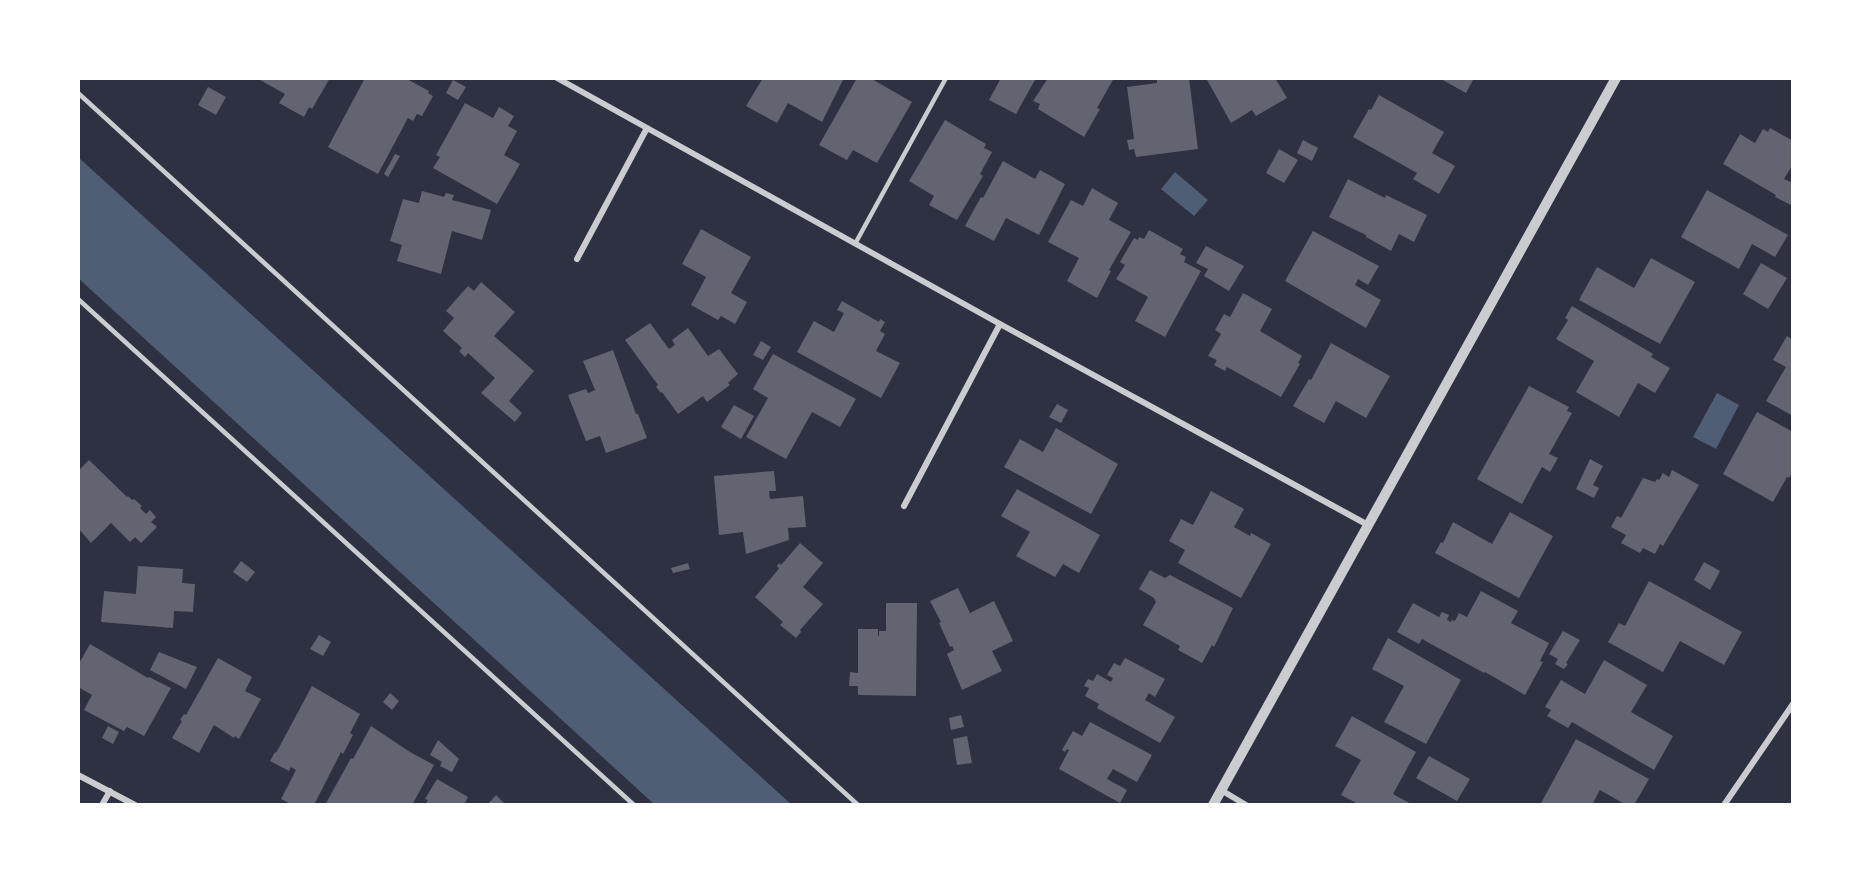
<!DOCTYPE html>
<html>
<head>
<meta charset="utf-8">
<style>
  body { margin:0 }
  #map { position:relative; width:1871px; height:883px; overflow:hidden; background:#2d3142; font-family:"Alegreya Sans",sans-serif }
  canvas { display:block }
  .frame { position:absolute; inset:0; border:80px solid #fff; pointer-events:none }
</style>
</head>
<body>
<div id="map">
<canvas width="1871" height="883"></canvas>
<div class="frame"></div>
</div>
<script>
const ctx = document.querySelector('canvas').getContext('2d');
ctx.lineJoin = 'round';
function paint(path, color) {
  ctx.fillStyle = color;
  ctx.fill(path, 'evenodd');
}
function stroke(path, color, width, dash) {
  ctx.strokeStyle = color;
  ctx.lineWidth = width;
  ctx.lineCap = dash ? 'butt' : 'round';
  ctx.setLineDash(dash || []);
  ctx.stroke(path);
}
paint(new Path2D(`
  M78 157 792 805H655L78 278Z
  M1175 172 1208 200 1194 216 1161 189Z
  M1717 393 1739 405 1716 449 1693 437Z`), '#4f5d75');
paint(new Path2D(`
  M261 78H330L312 109 309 107 304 117 279 103 285 94 260 80Z
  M365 78H405L429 91 428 93 433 96 422 116 417 114 413 121 408 118 378 174 328 147Z
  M763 78H844L822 122 788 103 777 123 746 106Z
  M857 78H870L912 102 877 163 853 150 847 160 819 145Z
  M1001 78H1036L1016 114 989 100Z
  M1048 78H1114L1097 108 1100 109 1084 137 1038 109 1040 104 1033 101Z
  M1157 78H1189L1198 149 1136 157 1134 149 1129 150 1127 140 1134 139 1127 87 1157 83Z
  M1206 78H1275L1287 98 1256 116 1252 110 1231 123Z
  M1439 78H1474L1466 93Z
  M453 80 466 87 458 100 446 93Z
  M208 87 226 97 216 115 198 105Z
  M1379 95 1444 132 1432 153 1455 166 1439 194 1413 179 1417 173 1353 137 1369 109 1371 110Z
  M465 103 493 118 499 107 514 116 508 126 517 131 504 155 520 164 497 204 433 168 440 157 436 155Z
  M945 120 986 144 984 148 992 152 980 174 983 176 957 220 929 205 934 196 909 181Z
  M1770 128 1793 141V164L1784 179 1793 183V206L1775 197 1776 195 1723 164 1740 134 1755 143 1763 129 1768 132Z
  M1303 140 1318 148 1312 161 1297 153Z
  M1279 149 1298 160 1284 183 1266 173Z
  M395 154 400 156 388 177 384 174Z
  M1003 161 1035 179 1040 170 1065 184 1039 235 1006 218 994 241 965 226 981 197 983 198Z
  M1348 179 1385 198 1386 195 1427 215 1414 242 1399 234 1391 251 1366 237V235L1329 217Z
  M1092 188 1118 203 1109 220 1131 232 1109 270 1111 271 1097 298 1067 281 1079 258 1048 242 1071 200 1083 206Z
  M1707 190 1788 235 1775 257 1752 244 1739 269 1681 237Z
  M422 191 444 197 446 193 454 195 452 200 491 210 482 240 452 231 441 274 397 261 402 245 390 241 403 199 419 203Z
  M701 229 751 257 731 293 747 302 735 324 721 316 718 320 691 305 706 277 682 264Z
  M1149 230 1183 249 1180 254 1186 257 1184 262 1201 271 1165 337 1135 321 1148 297 1116 279 1125 265 1120 262 1134 238 1138 240 1139 237 1144 239Z
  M1313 231 1379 266 1368 285 1358 279 1355 285 1381 300 1366 328 1285 281Z
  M1206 246 1244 266 1229 291 1204 276 1208 269 1196 263Z
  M1651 258 1695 282 1660 344 1579 300 1597 267 1634 288Z
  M1761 263 1787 278 1768 309 1743 294Z
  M481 282 515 312 494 336 534 371 509 401 522 413 515 422 481 393 495 378 468 353 465 357 459 351 462 348 443 331 454 318 446 311 468 286 474 291Z
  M1243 293 1272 309 1260 331 1302 356 1298 363 1300 364 1281 397 1227 367 1225 371 1214 365 1217 360 1208 356 1221 334 1215 330 1224 314 1230 317Z
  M842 301 879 322 880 319 885 322 880 331 885 334 876 351 900 363 881 398 797 352 814 321 834 332 844 313 837 310Z
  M1572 306 1653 354 1651 357 1670 368 1655 393 1638 383 1619 417 1576 392 1594 361 1556 339 1568 320 1565 318Z
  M650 323 669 349 675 345 672 340 688 328 708 356 719 349 738 374 728 383 730 385 707 402 703 396 678 414 662 392 661 393 656 387 658 385 625 340Z
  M1787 336 1793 340V416L1766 401 1786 367 1773 360Z
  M761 341 771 347 763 360 753 355Z
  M1331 343 1390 376 1366 418 1336 401 1324 423 1293 406 1309 379 1311 380Z
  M613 350 636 414H638L647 438 606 453 600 436 586 441 568 395 586 389 588 393 595 390 583 361Z
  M773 354 856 399 840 427 812 412 786 459 746 437 768 398 753 389Z
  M1529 386 1569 407 1567 411 1572 413 1549 454 1558 458 1550 472 1542 467 1522 504 1477 479Z
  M1057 404 1068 410 1061 423 1049 417Z
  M734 405 754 416 741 439 721 427Z
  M1757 412 1793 432V471L1789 478 1787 477 1773 502 1723 474Z
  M1056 428 1118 464 1091 514 1004 467 1020 439 1043 452Z
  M1590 459 1603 466 1593 485 1599 488 1594 498 1576 489Z
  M89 460 127 497 128 496 132 500 134 499 142 506 140 508 146 514 150 510 156 517 151 522 157 527 141 543 135 537 130 542 111 523 91 543 78 528V471Z
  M1672 470 1699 485 1663 546 1660 544 1655 554 1643 548 1640 553 1621 543 1626 535 1611 527 1617 516 1621 518 1643 478 1655 482 1657 479 1659 480 1663 473 1669 477Z
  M774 471 776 491H769L770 499 803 496 806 527 788 528 789 540 746 554 743 532 719 535 714 476Z
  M1017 489 1100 535 1079 573 1063 564 1055 577 1016 556 1030 532 1001 516Z
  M1211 491 1244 509 1234 527 1250 536 1251 533 1271 544 1241 598 1178 563 1185 550 1169 541 1181 519 1193 525Z
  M1510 512 1553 536 1519 598 1435 553 1441 542 1443 543 1453 522 1492 544Z
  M800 543 823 563 803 587 823 604 800 630 801 632 796 638 780 625 783 622 755 597 777 571 779 568 777 566 779 563 781 565Z
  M241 561 255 572 247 582 233 572Z
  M1704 562 1720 571 1710 590 1694 580Z
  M688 563 690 569 673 573 671 568Z
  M138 566 183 569 182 583 195 584 193 612 174 611 173 628 101 622 104 591 136 594Z
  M1150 570 1165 578 1170 575 1233 608 1214 647 1212 645 1202 663 1178 650 1180 646 1143 625 1156 602 1154 598 1139 589Z
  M1649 581 1742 632 1724 665 1680 641 1663 672 1608 642 1619 623 1625 626Z
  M958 588 970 613 994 601 1013 641 992 651 1002 671 962 690 947 654 954 650 952 646 950 647 939 623 941 622 930 601Z
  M1481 591 1518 611 1511 623 1549 643 1540 661 1543 662 1525 695 1485 672 1484 673 1422 639 1419 644 1397 632 1413 603 1439 617 1442 612 1449 615 1447 620 1451 622 1452 620 1455 621 1459 613 1467 617Z
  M886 603H917L916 696 858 695V686H849L850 672 858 673V629H878V636H879V631H886Z
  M1563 631 1580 640 1566 663 1568 664 1564 669 1555 664 1558 659 1549 654Z
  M319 635 331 642 323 656 310 649Z
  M1388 638 1461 680 1426 744 1384 722 1404 686 1372 669Z
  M90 644 148 678 149 677 171 688 144 736 127 727 124 731 84 710 92 695 78 687V665Z
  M159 652 197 667 186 689 150 670Z
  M218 658 252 677 245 691 261 699 239 739 235 736 234 738 214 725 199 753 172 738 182 721 180 720 184 714 186 715Z
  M1125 658 1165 679 1155 697 1149 693 1145 700 1175 717 1160 743 1097 708 1099 704 1085 696 1089 688 1084 686 1088 679 1093 681 1097 674 1111 682 1113 678 1107 675 1114 663 1120 666Z
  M1604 660 1647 685 1631 712 1673 736 1654 770 1572 722 1568 728 1547 716 1551 710 1545 707 1561 680 1585 694Z
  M312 686 360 714 350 733 353 735 343 754 341 752 314 805H293L281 799 296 770 291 767 289 771 270 761 275 752 276 753Z
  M390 693 399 701 392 710 383 702Z
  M961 715 964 727 951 730 949 718Z
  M1352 716 1416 752 1393 794 1413 805H1360L1341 795 1361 760 1335 746Z
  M1090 722 1152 755 1137 782 1113 769 1107 779 1127 790 1120 803 1059 769 1069 750 1067 749 1065 752 1062 750 1073 731 1082 736Z
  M108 726 119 732 113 744 102 738Z
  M371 726 410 752 434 765 412 805H325L351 758 353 759Z
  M967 736 972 763 957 765 953 739Z
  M1576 739 1649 779 1634 805H1626L1600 790 1592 805H1545L1541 803Z
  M438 740 459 759 452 772 440 766 442 762 430 755Z
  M1429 756 1470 779 1457 801 1416 778Z
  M437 779 468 797 464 805H425L428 800 425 799Z
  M496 795 506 805H487Z`), '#626471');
stroke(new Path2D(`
  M78 93 858 805
  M855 244 946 78
  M78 299 634 805`), '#caccd0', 4.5);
stroke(new Path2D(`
  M557 78 1000 324 1368 525
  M577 259 647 128
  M904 506 1000 324
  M78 775 135 805
  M1221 790 1246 805
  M102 805 110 791
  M1724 805 1793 704`), '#caccd0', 6);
stroke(new Path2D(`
  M1213 805 1616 78`), '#caccd0', 10);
</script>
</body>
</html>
